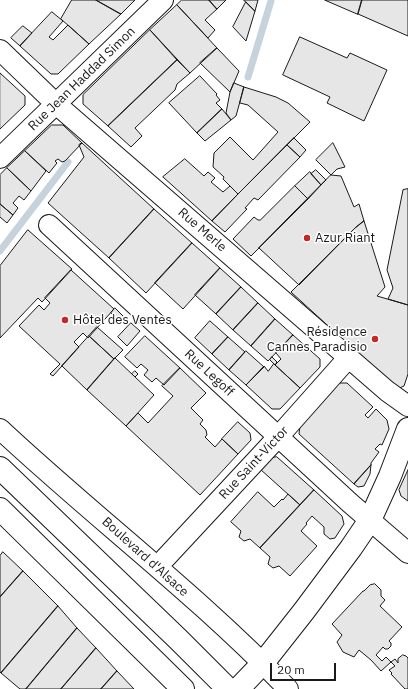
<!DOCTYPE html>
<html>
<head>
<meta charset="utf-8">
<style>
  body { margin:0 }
  #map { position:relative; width:408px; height:689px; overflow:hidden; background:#fff; font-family:"IBM Plex Sans",sans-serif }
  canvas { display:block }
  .scale { position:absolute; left:270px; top:663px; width:66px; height:18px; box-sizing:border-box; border:2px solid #1a1a1a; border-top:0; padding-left:5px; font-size:12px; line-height:14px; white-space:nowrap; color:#1a1a1a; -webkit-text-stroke:3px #fff; paint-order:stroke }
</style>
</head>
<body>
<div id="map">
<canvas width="408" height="689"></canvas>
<div class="scale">20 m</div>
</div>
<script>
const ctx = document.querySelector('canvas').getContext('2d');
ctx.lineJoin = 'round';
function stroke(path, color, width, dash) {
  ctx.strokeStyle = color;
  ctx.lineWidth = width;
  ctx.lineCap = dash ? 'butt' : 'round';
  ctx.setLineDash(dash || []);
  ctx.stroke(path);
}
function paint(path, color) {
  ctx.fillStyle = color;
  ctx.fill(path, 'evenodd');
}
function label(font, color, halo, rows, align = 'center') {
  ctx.font = font + ' "IBM Plex Sans",sans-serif';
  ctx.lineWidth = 3;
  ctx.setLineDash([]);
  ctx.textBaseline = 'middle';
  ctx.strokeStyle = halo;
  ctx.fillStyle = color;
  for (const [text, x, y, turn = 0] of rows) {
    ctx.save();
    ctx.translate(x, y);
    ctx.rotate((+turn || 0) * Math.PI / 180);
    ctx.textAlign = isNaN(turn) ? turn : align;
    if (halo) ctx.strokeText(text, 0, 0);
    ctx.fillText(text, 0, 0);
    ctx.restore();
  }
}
stroke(new Path2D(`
  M248 77 271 1
  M0 251 68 162`), '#c6d2dc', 7);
const building = new Path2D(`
  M72 0H96L121 14 89 44 61 19Z
  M96 0H135L121 14Z
  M182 0H209L217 9 205 20 215 30 208 38 177 5Z
  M209 0H226L217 9Z
  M244 0H258L255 11Z
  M325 0H362L358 14Z
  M362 0H408V36L358 14Z
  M246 2 255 11 246 41 233 27Z
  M177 5 217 48 190 73 150 30Z
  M52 12 63 21 49 37 53 40 68 25 89 44 58 74H51L20 46Z
  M23 26 32 33 20 46 11 38Z
  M150 30 177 60 108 126 83 104V95Z
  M300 37 347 58 350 53 387 70 364 121 327 103 330 97 283 75Z
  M217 48 239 71 230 92 200 63Z
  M177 60 190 73 177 84 175 90 135 128 142 136 131 147 108 126Z
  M0 73 25 96V105L0 129Z
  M200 76 217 94 216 95 220 100 216 103 222 109 197 133 169 103Z
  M234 83 244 87 236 116 231 120 226 113 230 92Z
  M244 87 276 97 288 103 310 122 238 194 223 179 224 177 213 167 214 153 230 137 253 160 278 132 248 105 240 103Z
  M222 109 231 120 205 141 197 133Z
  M52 125H63L82 143 65 161 62 162 58 159 55 161 57 163 49 173 25 151Z
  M294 138 306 150 300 157 287 145Z
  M82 143 154 209 109 258 48 203 84 157 79 145Z
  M333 143 345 167 337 169 331 175 316 160Z
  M287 145 300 157 258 200 254 198 245 208 247 209 225 232 212 221Z
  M25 151 46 171 31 191 7 168Z
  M185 159 204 176 208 172 215 178 211 182 223 192 230 186 238 194 212 221 163 177Z
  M7 168 31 191 24 200 19 196 13 203 18 208 13 215 0 204V175Z
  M316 170 326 180 321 185 311 174Z
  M310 172 321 185 308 199 295 186Z
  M331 175 341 176 354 207 359 204 364 221 355 228 299 285 259 248Z
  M295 186 308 199 251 256 233 239 254 217 258 220H260Z
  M408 189V305L388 299 393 288 387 270 403 190Z
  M0 204 13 215 7 223 0 217Z
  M154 209 192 243 146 293 109 258Z
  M364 221 385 287 377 296 408 305V374L404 386 397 389 291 292 355 228Z
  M28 230 72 269 42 302 38 298 0 338V266Z
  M192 243 220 268 183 309 155 283Z
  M220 268 241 287 216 314 195 295Z
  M71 270 114 309 88 338 83 333 74 342 79 347 53 376 50 374 60 364 19 326 39 305 44 310 50 303 45 298Z
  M241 287 258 303 233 330 216 314Z
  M258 303 275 319 251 346 233 330Z
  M115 308 124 317 120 322 111 313Z
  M275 319 293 335 268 361 251 346Z
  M210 321 228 337 212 354 195 338Z
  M131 323 140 331 127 346 118 337Z
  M97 327 123 350 114 359 89 336Z
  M293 335 320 359V367L300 388 275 365 281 359 276 353Z
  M89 336 114 359 87 390 62 366Z
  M145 336 180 368 164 385 156 378 152 382 144 375 148 370 141 364 137 368 125 357Z
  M228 337 245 352 229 370 212 354Z
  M246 351 264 367 246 385 229 370Z
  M272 357 277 362 275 365 270 360Z
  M115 358 154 395 126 426 87 390Z
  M274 364 300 388 280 409H272L246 385 264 366 268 371Z
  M180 368 206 393 191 408 203 420 200 424 206 430 207 435 205 437 215 447 222 439 238 454 200 495 126 426 138 413 148 423 173 396 162 386Z
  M135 371 138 374 135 377 132 374Z
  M339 383H347L373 407 365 415 368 418 376 409 387 420 389 429 382 445 380 444 375 449 379 452 371 463V465L354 484 299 434 300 425Z
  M238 422 250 433 251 440 238 454 222 439Z
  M277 457 314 490 300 505 260 469 270 458Z
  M371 465 370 474 364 486 358 487 354 484Z
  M408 470V501L401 496 399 490Z
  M314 490 342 516 344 524 335 538 330 539 324 534V527L312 516 306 523 307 524 301 531 317 546 290 576 279 566 273 568 268 564 270 557 260 548Z
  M258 492 274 507 282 499 283 500 288 494 300 505 260 548 250 539 244 541 239 537 241 531 231 522Z
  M3 552 23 571 0 597V556Z
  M23 571 58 606 1 673 0 672V597Z
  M375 584 381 590V596L385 600 380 606 402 627 389 641 391 643V646L388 649H385L383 647 376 655 382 661 386 657 391 662 381 671 371 660 359 650 354 657 343 652 337 642 342 635 332 624 363 591H364L370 585Z
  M58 606 77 628 26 689H20L1 673Z
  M77 628 96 648 61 689H26Z
  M96 648 117 671 101 689H61Z
  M403 655 406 656 408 658V689H405L391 674 392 673 389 670 395 666 391 662 395 659 398 663V659Z
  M117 671 134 689H101Z`);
paint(building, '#e6e6e6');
stroke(building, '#1a1a1a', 1);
const minor = new Path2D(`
  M0 50 56 104 387 391 408 406
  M0 158 163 0
  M49 225 350 503 408 553
  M0 429C94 517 199 596 288 689
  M157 567 278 437 349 357`);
const secondary = new Path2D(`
  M238 689 263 663 304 611 351 548 370 520 390 476 408 429`);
const trunk = new Path2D(`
  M0 468 179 640 228 689
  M0 509 183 689`);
stroke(minor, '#1a1a1a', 22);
stroke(secondary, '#1a1a1a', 24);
stroke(trunk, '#1a1a1a', 24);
stroke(minor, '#fff', 20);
stroke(secondary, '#fff', 22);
stroke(trunk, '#fff', 22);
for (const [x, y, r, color] of [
  [307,238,4,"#c62828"],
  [65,320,4,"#c62828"],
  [375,339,4,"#c62828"]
]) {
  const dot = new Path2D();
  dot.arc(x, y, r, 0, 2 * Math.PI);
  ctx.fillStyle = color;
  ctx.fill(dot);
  stroke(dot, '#fff', 1.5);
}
label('13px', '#1a1a1a', '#fff', [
  ["Rue Jean Haddad Simon",82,79,-44],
  ["Rue Merle",202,230,41],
  ["Rue Legoff",209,373,43],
  ["Rue Saint-Victor",254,463,-47],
  ["Boulevard d'Alsace",145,557,42]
]);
label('13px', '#1a1a1a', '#fff', [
  ["Azur Riant",315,238],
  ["Hôtel des Ventes",73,320],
  ["Résidence",367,332,"right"],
  ["Cannes Paradisio",367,347,"right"]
], 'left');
</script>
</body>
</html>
